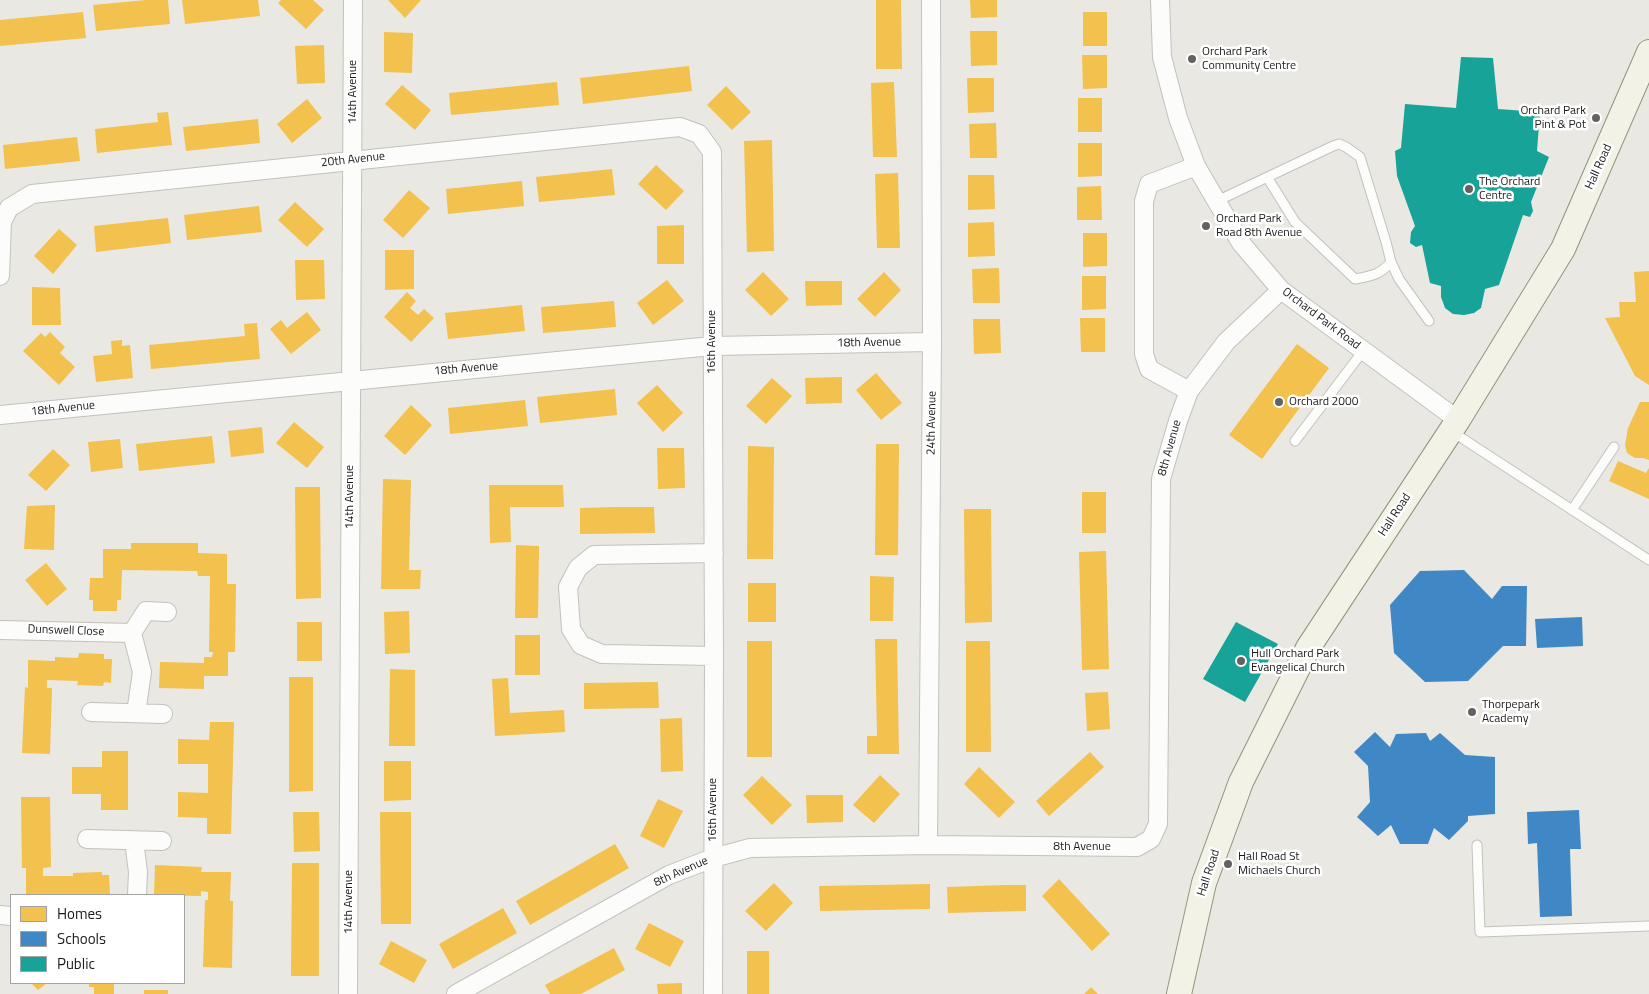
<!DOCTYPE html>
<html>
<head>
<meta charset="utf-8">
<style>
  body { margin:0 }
  #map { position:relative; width:1649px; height:994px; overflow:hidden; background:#eae8e2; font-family:"Titillium Web",sans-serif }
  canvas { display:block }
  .legend { position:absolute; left:10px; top:894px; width:175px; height:90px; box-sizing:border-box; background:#fff; border:1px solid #a3a3a3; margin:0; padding:6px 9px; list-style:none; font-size:15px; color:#1a1a1a }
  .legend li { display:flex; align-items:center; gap:10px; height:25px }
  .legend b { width:25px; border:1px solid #a3a3a3 }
</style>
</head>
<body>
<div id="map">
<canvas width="1649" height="994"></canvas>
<ul class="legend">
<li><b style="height:14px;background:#f2c14e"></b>Homes</li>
<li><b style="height:14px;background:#3f88c5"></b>Schools</li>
<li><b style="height:14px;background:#17a398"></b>Public</li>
</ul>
</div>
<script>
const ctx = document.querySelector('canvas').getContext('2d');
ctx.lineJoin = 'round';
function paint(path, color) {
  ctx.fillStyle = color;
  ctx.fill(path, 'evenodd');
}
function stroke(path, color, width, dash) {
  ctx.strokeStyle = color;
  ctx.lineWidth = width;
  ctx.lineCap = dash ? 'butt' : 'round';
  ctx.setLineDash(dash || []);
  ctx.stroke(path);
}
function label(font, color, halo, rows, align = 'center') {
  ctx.font = font + ' "Titillium Web",sans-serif';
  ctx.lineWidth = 5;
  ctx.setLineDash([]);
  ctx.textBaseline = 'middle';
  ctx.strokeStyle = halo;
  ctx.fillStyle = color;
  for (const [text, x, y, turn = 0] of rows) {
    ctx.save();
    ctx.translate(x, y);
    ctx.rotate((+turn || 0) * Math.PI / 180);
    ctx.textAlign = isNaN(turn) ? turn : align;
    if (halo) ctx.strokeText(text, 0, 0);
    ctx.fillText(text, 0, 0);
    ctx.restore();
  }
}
paint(new Path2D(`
  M146 0H168L170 24 96 31 93 5Z
  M182 0H258L260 16 185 24Z
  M281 0H313L324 10 306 29 278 3Z
  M388 0H421L405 18Z
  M876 0H901L902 69H876Z
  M970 0H997V17L971 18Z
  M83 12 86 38 0 46V20Z
  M1083 12H1107V46H1083Z
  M970 31H997V65L971 66Z
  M384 32 413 33 412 73 384 72Z
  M324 45 325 83 297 84 295 46Z
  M1082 55H1107V88L1083 89Z
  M689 66 692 91 583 104 580 78Z
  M967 78H994V112L968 113Z
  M557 82 559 105 451 115 449 93Z
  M894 82 897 157H873L871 83Z
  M402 85 431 110 415 130 385 104Z
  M726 86 751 112 732 130 707 105Z
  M1078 98H1102V132H1078Z
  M307 99 322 118 292 143 277 124Z
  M168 112 172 145 97 153 95 129 158 122 157 113Z
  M258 119 260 143 186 151 183 127Z
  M996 123 997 158H970L969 124Z
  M77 137 80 161 5 169 3 145Z
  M772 140 774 251 747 252 744 141Z
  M1078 143H1102V176L1078 177Z
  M656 165 684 191 666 210 638 184Z
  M612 169 615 195 539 202 536 177Z
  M898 173 900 248H877L875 174Z
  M968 175H994L995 209 968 210Z
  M522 181 524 206 448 214 446 189Z
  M1101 186 1102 220H1077V187Z
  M409 190 430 208 403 238 383 220Z
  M295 202 324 229 307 247 278 220Z
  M259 206 262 232 187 240 184 215Z
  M168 218 171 243 96 252 94 226Z
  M994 222 995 256 968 257V223Z
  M684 225V264H657V226Z
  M59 229 77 245 53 274 34 256Z
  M1083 233H1107V266L1083 267Z
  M385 250H414V289L385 290Z
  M295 260H324L325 299 296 300Z
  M999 268 1000 303H973L972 269Z
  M1649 271V385L1635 376 1605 318 1620 317 1619 302H1636L1634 272Z
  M763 272 789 299 771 316 745 290Z
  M884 272 901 290 875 317 857 299Z
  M1082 276H1106V309L1082 310Z
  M667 280 684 301 653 325 637 303Z
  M805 281H842V305L806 306Z
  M32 287 60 288 61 325H32Z
  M407 292 416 301 410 308 418 315 424 309 434 318 411 342 384 317Z
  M614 301 616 327 543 333 541 307Z
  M522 305 525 331 448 339 445 313Z
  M307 312 321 330 291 354 270 329 281 320 287 328Z
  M1080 318H1105V352H1081Z
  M973 319H1000L1001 353 974 354Z
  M257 323 260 359 151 369 149 345 245 336 244 324Z
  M50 332 65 347 60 353 75 367 59 385 23 351 41 333 45 337Z
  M122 340V346L130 345 133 378 96 382 93 356 112 354 111 341Z
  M1297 344 1329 368 1262 459 1229 435Z
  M876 373 902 403 881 420 856 390Z
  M842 377V403L806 404 805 378Z
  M772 378 792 396 766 424 746 406Z
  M657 385 683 413 663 432 637 403Z
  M615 389 617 415 540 423 537 397Z
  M525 400 528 426 450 434 448 408Z
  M1640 402H1649V460L1643 458H1635L1627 453 1625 445 1628 428Z
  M411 405 432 425 405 455 384 436Z
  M294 422 324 447 307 468 276 443Z
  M262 427 264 453 231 457 228 431Z
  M212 436 215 463 139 471 136 444Z
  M120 439 123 468 91 472 88 442Z
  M876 444H899L898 555H875Z
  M748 446 774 447 773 559H747Z
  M657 448H684L685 488 658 489Z
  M53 449 70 465 46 491 28 475Z
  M1618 461 1646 473 1649 468V499L1609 481Z
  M383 479 411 480 409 570H421L420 589H381Z
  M489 485H563L564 507H510L511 542 490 543Z
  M295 487H320L321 598 296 599Z
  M1082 492H1106V533H1082Z
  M55 505 54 550 24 549 27 506Z
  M617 507H654L655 533 580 534V508Z
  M964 509H991L992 622 965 623Z
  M131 543H198V553L227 554V584H236L235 652H228V676H204V689L159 688 160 662 204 663V657H212L213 652H209L210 576H198L197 571 122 570 121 600H117V611H93V600H89L90 578H103V549H131Z
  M516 545 539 546 538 618H515Z
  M1106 551 1109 669 1082 670 1079 552Z
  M46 563 67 589 47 606 25 580Z
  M870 576 894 577 893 621H870Z
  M748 583H776V622H748Z
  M409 611 410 653 385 654 384 612Z
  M297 622H322V661H297Z
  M515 635H540V675H515Z
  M875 639H897L899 754H867V736H877Z
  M747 641H772V757H747Z
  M966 641H990L991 752H966Z
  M79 653 104 654V659H112L111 683 104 682 103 686 77 685 78 681 47 680V688H52L50 754 22 753 25 687 28 688V660L55 661V657L78 658Z
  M390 669 415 670V746H389Z
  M289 677H313V791L289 792Z
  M508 678 510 713 564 710 565 732 495 736 492 679Z
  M658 682 659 708 584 709V683Z
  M1108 692 1110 729 1087 731 1085 693Z
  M682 718 683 771 661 772 660 719Z
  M210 722H234L231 834H207V818L178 817V792L208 793V764H178V739L209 740Z
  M102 751H128V810H101V794H72V767H102Z
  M1090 752 1104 767 1049 816 1036 801Z
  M384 761H411V800L384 801Z
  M979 767 1015 802 999 818 964 784Z
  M880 775 900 794 874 823 853 805Z
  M762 776 792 805 772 825 743 795Z
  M806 795H843V822L807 823Z
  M21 797H50L51 867 43 868V876H73V873L102 872V875H109L110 895H26V868H22Z
  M658 799 683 811 664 848 640 836Z
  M293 812H319L320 851 294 852Z
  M380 812H411V924H381Z
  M615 844 629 868 530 925 516 901Z
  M292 863H319V976H291Z
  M155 865 202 867 201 872H231L230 901H233L232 968 203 967 205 900H208V892L201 891V896L154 895Z
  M1059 879 1110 934 1092 951 1042 896Z
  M774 883 793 903 766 931 745 911Z
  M930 884V909L820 911 819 886Z
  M1006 885H1026V911L948 913 947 887Z
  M503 908 517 933 453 969 439 944Z
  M649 923 684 941 670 967 635 949Z
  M391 941 427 960 414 983 379 964Z
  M614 948 625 970 581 994H550L545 985Z
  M747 951H769V994H747Z
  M31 983H47L38 990Z
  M89 983H114V994H94V987H89Z
  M682 983V994H658L657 984Z
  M1091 987 1098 994H1084Z
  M144 990H168V994H144Z`), '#f2c14e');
paint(new Path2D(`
  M1464 570 1492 599 1502 586H1527L1526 646H1503L1468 681 1425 682 1394 653 1390 605 1420 571Z
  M1582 617 1583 646 1537 648 1535 619Z
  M1375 732 1390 747 1396 734 1426 733 1430 741 1440 733 1465 755 1495 757V814L1468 816V821L1449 840 1434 828 1428 844H1400L1391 825 1378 836 1357 817 1370 802 1368 766 1354 752Z
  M1579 810 1581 849H1570L1572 916 1540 917 1537 843 1528 844 1527 812Z`), '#3f88c5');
paint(new Path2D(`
  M1461 57 1493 58 1498 109 1540 112 1537 151 1549 157 1531 202 1533 211 1530 217 1523 215 1499 285 1485 289 1481 308 1474 313 1464 315 1453 314 1445 308 1441 297V286L1430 283 1422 245 1416 247 1410 243 1411 232 1415 226 1397 176 1395 151 1401 148 1405 104 1456 108Z
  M1236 622 1278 644 1245 702 1203 679Z`), '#17a398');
const lane = new Path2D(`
  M1267 177 1295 222 1355 279C1371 276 1380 275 1391 262
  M1217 201 1333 146 1339 144 1346 147 1360 157 1386 242 1391 262 1399 279 1429 321
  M1451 431 1649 560
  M1295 441 1363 351
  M1572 510 1614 447
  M1477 845 1480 932 1649 926`);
const street = new Path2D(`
  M1160 0 1162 57 1178 118 1196 166 1241 243 1281 290 1458 420
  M0 276 2 222 9 208 32 194 680 127 699 134 712 152 714 656 713 994
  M1189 391 1149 369 1144 354V201L1149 184 1196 166
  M0 415 712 346 932 342
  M714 553 594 555 578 568 568 587 571 629 581 645 602 654 714 656
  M0 630 132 633 146 611 167 612
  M132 633 142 672 136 713
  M91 712 163 714
  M87 839 162 841
  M134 841 138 872 137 895
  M928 845 932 342 931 0
  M0 915 11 916
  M348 994 353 0
  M456 994 669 875 713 858 750 848 928 845 1137 847 1151 839 1158 824 1161 479 1178 421 1189 391 1226 342 1281 290`);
const secondary = new Path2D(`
  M1179 994 1204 883 1241 782 1308 648 1458 420 1563 249 1649 52`);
stroke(lane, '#c2c1be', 11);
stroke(street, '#c2c1be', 20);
stroke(secondary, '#91937a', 26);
stroke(lane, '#fcfcfb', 9);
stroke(street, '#fcfcfb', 18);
stroke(secondary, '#f2f2e7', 24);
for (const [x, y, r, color] of [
  [1192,59,5,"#636260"],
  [1596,118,5,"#636260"],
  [1469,189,5,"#636260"],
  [1206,226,5,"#636260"],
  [1279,402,5,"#636260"],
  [1241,661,5,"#636260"],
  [1472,712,5,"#636260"],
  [1228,864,5,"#636260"]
]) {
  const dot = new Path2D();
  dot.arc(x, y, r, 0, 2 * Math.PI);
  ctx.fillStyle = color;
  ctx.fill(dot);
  stroke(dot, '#fff', 2);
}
label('12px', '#1a1a1a', '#fff', [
  ["Orchard Park",1202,52],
  ["Community Centre",1202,66],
  ["Orchard Park",1586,111,"right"],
  ["Pint & Pot",1586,125,"right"],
  ["The Orchard",1479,182],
  ["Centre",1479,196],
  ["Orchard Park",1216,219],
  ["Road 8th Avenue",1216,233],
  ["Orchard 2000",1289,402],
  ["Hull Orchard Park",1251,654],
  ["Evangelical Church",1251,668],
  ["Thorpepark",1482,705],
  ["Academy",1482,719],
  ["Hall Road St",1238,857],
  ["Michaels Church",1238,871]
], 'left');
label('12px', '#1a1a1a', '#fff', [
  ["14th Avenue",353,92,-90],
  ["20th Avenue",353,160,-6],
  ["Hall Road",1599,167,-66],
  ["Orchard Park Road",1321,319,37],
  ["16th Avenue",712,342,-90],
  ["18th Avenue",869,343,-1],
  ["18th Avenue",466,369,-5],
  ["18th Avenue",63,409,-6],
  ["24th Avenue",932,423,-89],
  ["8th Avenue",1170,448,-74],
  ["14th Avenue",350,497,-90],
  ["Hall Road",1395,515,-57],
  ["Dunswell Close",66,631,2],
  ["16th Avenue",713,810,-90],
  ["8th Avenue",1082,847],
  ["8th Avenue",681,872,-24],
  ["Hall Road",1209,873,-72],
  ["14th Avenue",349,902,-90]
]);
</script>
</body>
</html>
